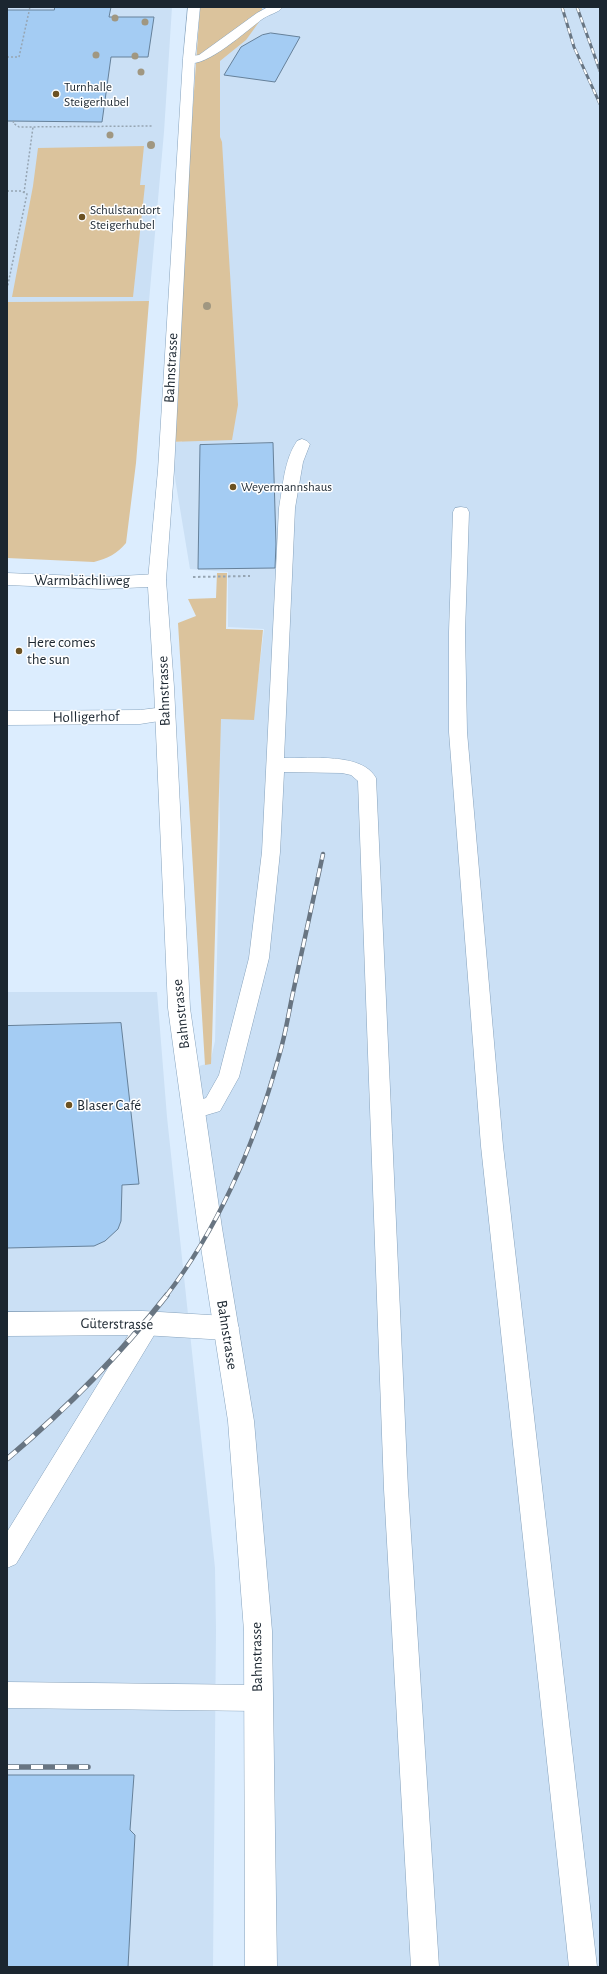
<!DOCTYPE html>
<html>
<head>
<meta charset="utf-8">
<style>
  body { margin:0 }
  #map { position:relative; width:607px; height:1974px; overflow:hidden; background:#dcedfe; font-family:"Alegreya Sans",sans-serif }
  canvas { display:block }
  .frame { position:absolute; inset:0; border:8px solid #1b2630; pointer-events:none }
</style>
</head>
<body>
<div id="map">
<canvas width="607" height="1974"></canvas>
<div class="frame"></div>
</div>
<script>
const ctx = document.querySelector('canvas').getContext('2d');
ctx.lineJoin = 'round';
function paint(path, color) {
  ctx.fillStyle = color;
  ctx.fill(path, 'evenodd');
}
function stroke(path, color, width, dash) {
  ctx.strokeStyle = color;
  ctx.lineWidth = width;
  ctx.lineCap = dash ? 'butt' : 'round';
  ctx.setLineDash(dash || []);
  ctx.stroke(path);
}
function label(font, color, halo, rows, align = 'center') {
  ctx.font = font + ' "Alegreya Sans",sans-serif';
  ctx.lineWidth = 3;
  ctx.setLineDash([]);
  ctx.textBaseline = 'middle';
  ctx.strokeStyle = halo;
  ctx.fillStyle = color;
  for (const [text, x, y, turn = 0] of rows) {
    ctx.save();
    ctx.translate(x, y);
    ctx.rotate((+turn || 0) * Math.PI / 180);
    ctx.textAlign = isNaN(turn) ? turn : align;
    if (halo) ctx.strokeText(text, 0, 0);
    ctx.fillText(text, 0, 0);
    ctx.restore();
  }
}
paint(new Path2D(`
  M7 7H172L164 132 149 301 7 302Z
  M210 7H600V1967H261L258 1631 188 1069 210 1063 215 1041 220 827 218 718 253 719 264 629 228 627V572L190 569 169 442H182Z
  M7 992H157L167 1117 215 1568 216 1630 213 1967H7Z`), '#cbe0f5');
paint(new Path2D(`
  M200 7H262V10L248 19 259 22 246 40 220 61V137L222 142 238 405 232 440 169 442Z
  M144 146 140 185H145L133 297H12L33 186 38 148Z
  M149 301 136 463 126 543C117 554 108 558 94 562L7 558V302Z
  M217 573H227L226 629 263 630 254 720 221 719 212 1042 211 1064 205 1065 178 623 196 616 188 599 216 598Z`), '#dbc39c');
const building = new Path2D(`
  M55 7H111L109 17H154L148 57H111L102 122 7 121V10H54Z
  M271 33 300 37 275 82 224 75 241 47 262 35Z
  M273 443 276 544 275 568 198 569 200 445Z
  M121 1023 139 1184 122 1185 121 1221 118 1229 105 1241 94 1246 7 1248V1026Z
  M7 1775H134L130 1830 135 1835 128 1967H7Z`);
paint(building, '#a4ccf3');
stroke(building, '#66819a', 1);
const service = new Path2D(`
  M268 7H283C278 13 270 14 264 18 251 26 197 78 183 59L185 57 199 55 257 13Z
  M302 439 307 441 310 444 303 462 295 508 284 758C310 759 362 752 376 778L408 1489 439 1967H411L384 1489 358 781 351 775 342 773 284 772 280 852 269 958 239 1077 220 1111 193 1119 186 1116 182 1110 186 1104 206 1098 219 1075 249 958 262 852 279 508C283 486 284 460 297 441Z
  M461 507 467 508 469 512 465 632 467 732 503 1146 597 1967H569L481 1146 449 732V632L453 512 455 508Z
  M148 1313 156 1316 159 1324 156 1332 16 1564 7 1568V1532L140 1316Z
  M7 1682 258 1685 267 1689 271 1698 267 1707 258 1711 7 1708Z`);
const pedestrian = new Path2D(`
  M165 707 172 709 175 714 172 719 140 724 7 725V711L140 710Z`);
const minor = new Path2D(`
  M188 7H200L195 59 174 470 166 580 163 584 157 586 151 584 148 580 158 470 183 59Z
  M143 1311 226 1316 235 1320 239 1328 235 1336 226 1340 143 1335 7 1336V1312Z`);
const tertiary = new Path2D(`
  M7 573 103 577 157 574 163 576 166 580 174 687 190 1008 222 1228 254 1421 272 1631 277 1967H245L244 1631 228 1421 198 1228 168 1008 154 687 148 587 103 589 7 585Z`);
stroke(service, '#87a3bd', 1);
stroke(pedestrian, '#87a3bd', 1);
stroke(minor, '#87a3bd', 1);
stroke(tertiary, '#87a3bd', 1);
stroke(new Path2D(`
  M7 57H19L30 7
  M14 121 13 123 19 127 153 126
  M7 191H21L27 194 7 289
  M24 193 33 127`), '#96a5b3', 1.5, [2, 2]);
stroke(new Path2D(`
  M193 577 250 576`), '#96a5b3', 2, [2.5, 2.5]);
paint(service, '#fff');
paint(pedestrian, '#fff');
paint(minor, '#fff');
paint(tertiary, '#fff');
const railFar2 = new Path2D(`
  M562 7 574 47 600 104
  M577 7 600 71`);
const railFar1 = new Path2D(`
  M166 1296C220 1226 256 1140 279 1056 286 1033 289 1010 294 988 304 943 313 899 323 854`);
const rail = new Path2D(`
  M7 1459C66 1409 119 1356 167 1295
  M7 1767H88`);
stroke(railFar2, '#687582', 3);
stroke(railFar1, '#687582', 4.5);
stroke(rail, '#687582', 5.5);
stroke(railFar2, '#fff', 2, [5.5]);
stroke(railFar1, '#fff', 3, [9]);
stroke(rail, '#fff', 4, [12]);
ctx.fillStyle = '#a09781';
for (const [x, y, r] of [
  [115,18,3.5],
  [145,22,3.5],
  [96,55,3.5],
  [135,56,3.5],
  [141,72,3.5],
  [110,135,3.5],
  [151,145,4],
  [207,306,4]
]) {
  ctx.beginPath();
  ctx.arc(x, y, r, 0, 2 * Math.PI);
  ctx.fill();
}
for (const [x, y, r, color] of [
  [56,94,4,"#6b5122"],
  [82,217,4,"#6b5122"],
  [233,487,4,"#6b5122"],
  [19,651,4,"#6b5122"],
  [69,1105,4,"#6b5122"]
]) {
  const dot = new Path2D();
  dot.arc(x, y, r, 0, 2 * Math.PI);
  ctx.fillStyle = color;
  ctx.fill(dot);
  stroke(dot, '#fff', 1.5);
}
label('13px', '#1b2630', '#fff', [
  ["Turnhalle",64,87],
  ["Steigerhubel",64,102],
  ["Schulstandort",90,210],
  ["Steigerhubel",90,225],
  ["Weyermannshaus",241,487]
], 'left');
label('15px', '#1b2630', '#fff', [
  ["Bahnstrasse",171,368,-87],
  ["Warmbächliweg",82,580],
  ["Bahnstrasse",164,691,-92],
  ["Holligerhof",86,717,-1],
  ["Bahnstrasse",181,1014,-96],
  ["Güterstrasse",117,1324,1],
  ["Bahnstrasse",227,1335,81],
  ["Bahnstrasse",257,1657,-91]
]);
label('15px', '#1b2630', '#fff', [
  ["Here comes",27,642],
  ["the sun",27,659],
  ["Blaser Café",77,1105]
], 'left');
</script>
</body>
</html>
